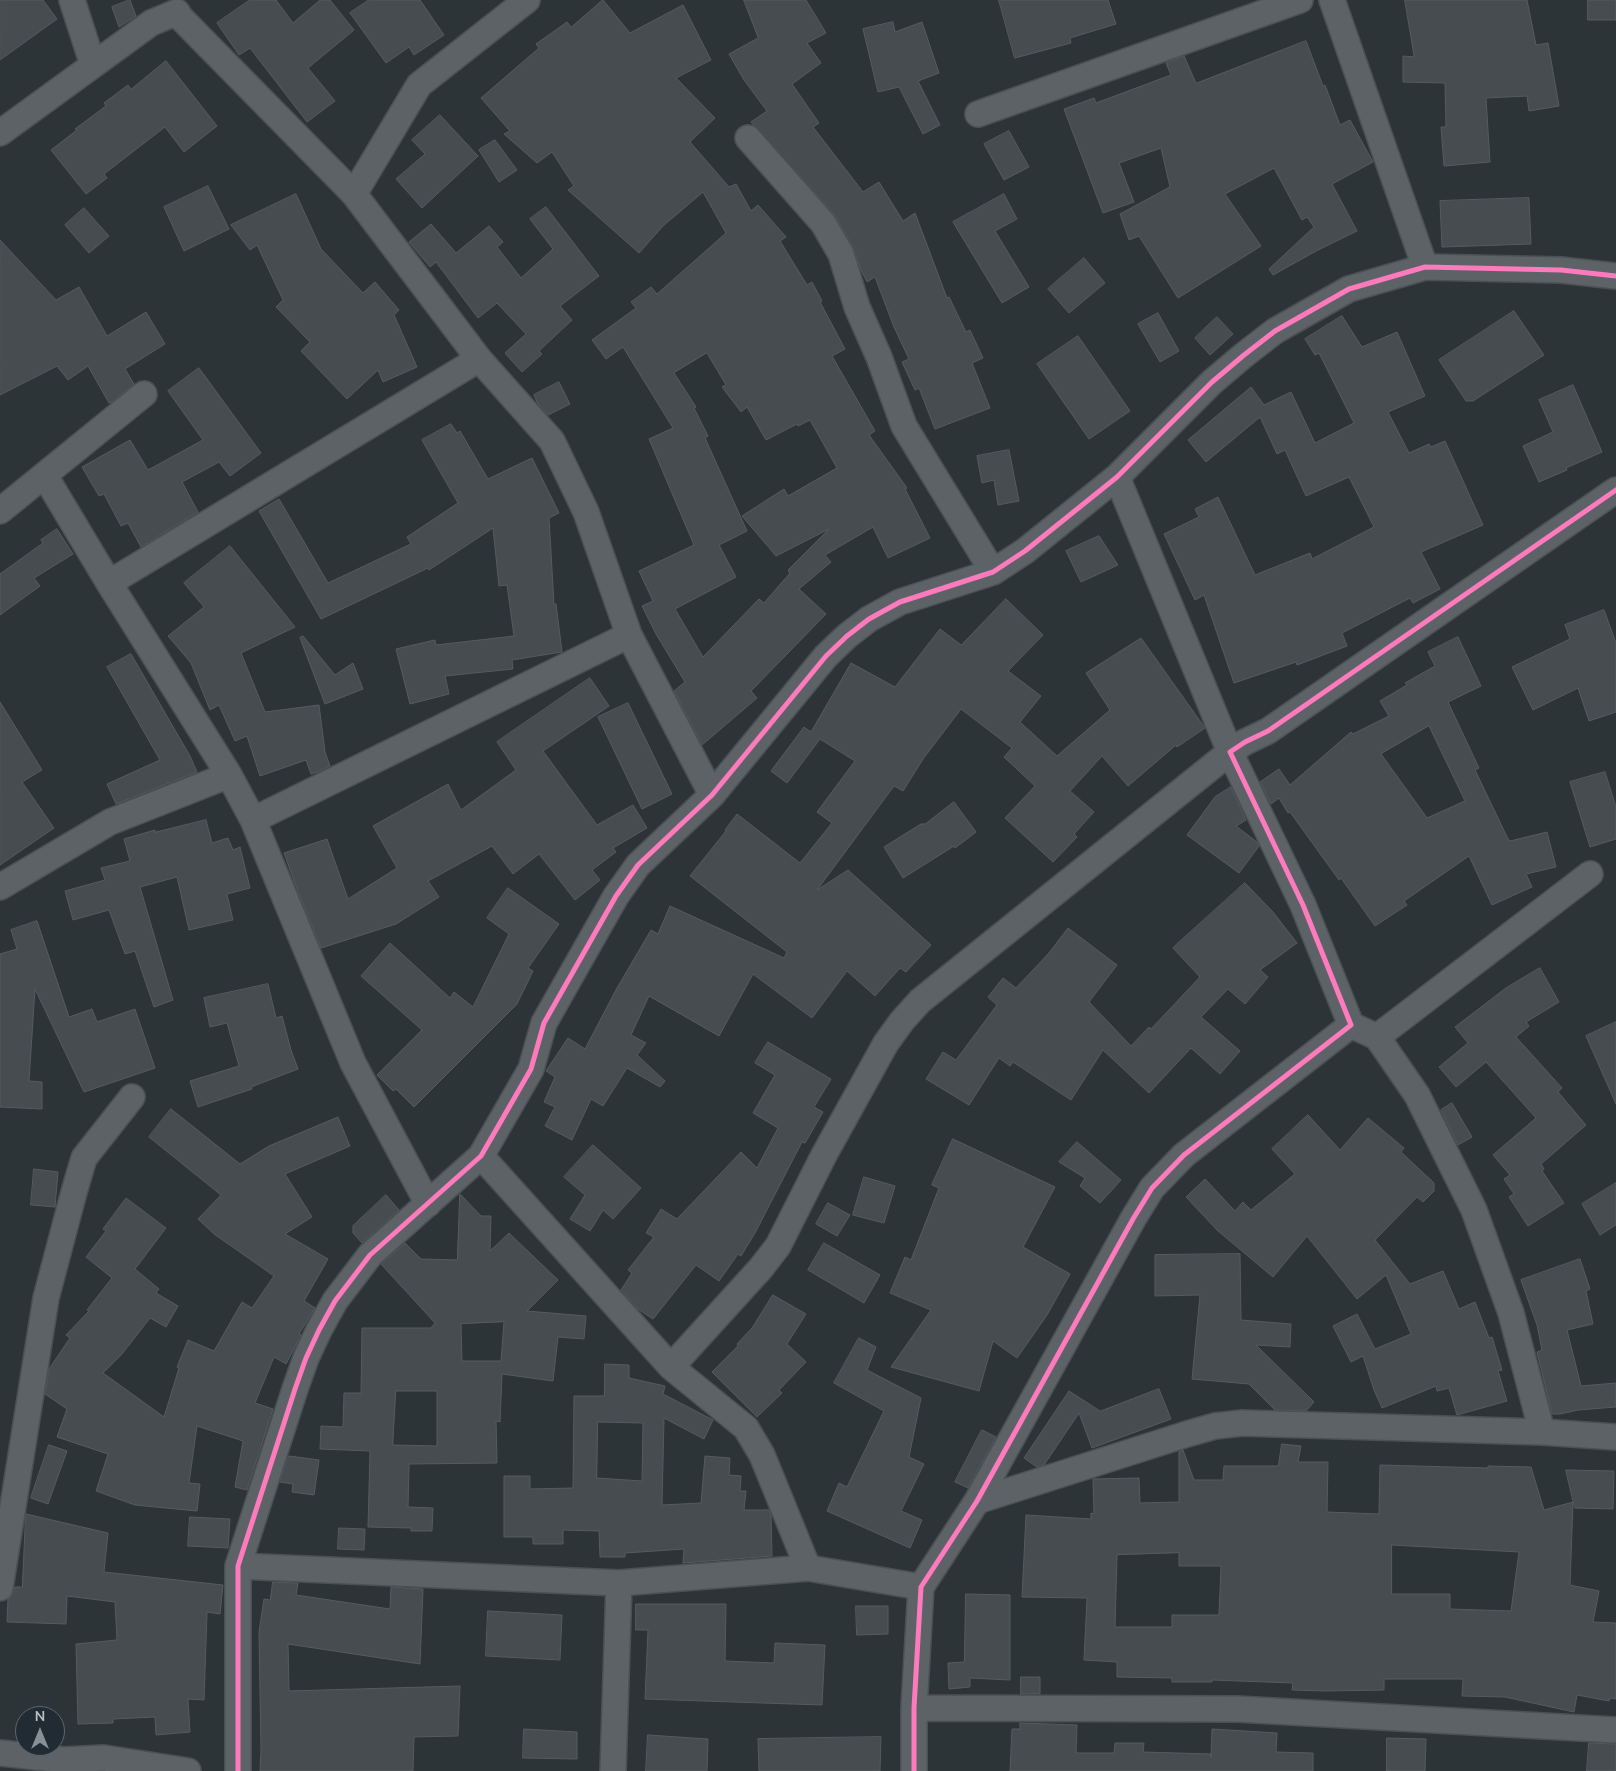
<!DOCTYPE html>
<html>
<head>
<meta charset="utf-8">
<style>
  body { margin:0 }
  #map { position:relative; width:1616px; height:1771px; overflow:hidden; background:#2d3438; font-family:"Nunito Sans",sans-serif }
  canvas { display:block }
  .north { position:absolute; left:15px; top:1706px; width:50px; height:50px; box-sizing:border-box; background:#212b33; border:1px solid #5d676f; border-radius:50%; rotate:0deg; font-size:14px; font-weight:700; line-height:20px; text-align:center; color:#b8c1c8 }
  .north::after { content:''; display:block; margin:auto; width:18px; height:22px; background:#879096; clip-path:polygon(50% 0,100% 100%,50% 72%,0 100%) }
</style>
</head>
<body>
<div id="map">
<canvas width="1616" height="1771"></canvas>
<div class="north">N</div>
</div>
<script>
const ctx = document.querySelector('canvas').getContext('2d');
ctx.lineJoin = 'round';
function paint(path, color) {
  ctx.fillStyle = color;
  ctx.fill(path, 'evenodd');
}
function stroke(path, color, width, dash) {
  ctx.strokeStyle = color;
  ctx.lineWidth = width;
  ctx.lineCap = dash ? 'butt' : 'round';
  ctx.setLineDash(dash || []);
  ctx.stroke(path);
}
const building = new Path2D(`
  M0 0H43L57 19 0 60Z
  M130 0 136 16 119 27 112 7Z
  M250 0H276L293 23 320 0H330L354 30 308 68 335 101 307 122 250 48 239 55 217 23Z
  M369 0H420L444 35 414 55 409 47 386 63 350 13Z
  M603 0 630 33 683 5 711 60 676 78 715 118 690 142 729 187 736 184 751 211 758 205 786 237 780 241 807 285 812 282 822 301 820 302 845 349 832 356 875 431 869 435 907 488 905 489 930 538 888 558 873 527 825 555 831 562 799 589 826 614 751 691 757 698 702 745 674 691 685 682 656 634 642 606 653 601 639 571 694 545 649 439 673 428 623 347 606 359 592 340 636 308 631 302 651 287 657 294 726 233 703 192 663 226 639 253 568 190 574 186 552 152 537 163 504 134 510 131 481 98 539 48 536 44 567 22 571 27ZM707 353 726 385 722 387 741 412 747 407 766 440 797 424 798 426 810 420 837 468 788 496 784 489 742 516 776 556 829 529 788 570 790 573 764 603 759 599 703 657 675 609 736 577 719 545 747 531 705 438 708 436 694 408 696 407 674 373Z
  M744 0H806L826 33 807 43 821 63 792 84 819 123 813 127 863 192 879 182 903 221 915 213 947 298 949 297 966 332 970 330 983 358 972 363 990 408 935 429 919 388 915 390 902 362 909 359 894 327 875 277 867 282 861 270 853 247 834 214 751 122 767 111 744 80 729 54 758 38Z
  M999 0H1108L1116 24 1070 38 1071 43 1015 58Z
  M1405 0H1527L1536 45 1548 43 1559 106 1529 111 1527 96 1486 98 1490 162 1444 166 1441 127H1446L1445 83 1403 82V56L1414 57Z
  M1588 0H1616V20H1588Z
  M893 22 895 32 922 22 939 73 918 81 940 125 923 134 899 87 878 92 863 29Z
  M1306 41 1323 86 1325 85 1340 125 1350 120 1373 162 1332 184 1357 231 1318 250 1273 275 1269 269 1314 227 1307 217 1302 220 1274 168 1225 194 1261 246 1178 298 1139 236 1129 240 1120 214 1170 187 1161 148 1119 163 1134 202 1103 213 1064 109 1094 98 1096 103 1171 75 1166 63 1184 56 1196 83Z
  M166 61 217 126 184 152 165 127 104 174 107 178 86 194 51 150 77 130 75 129 106 106 104 103 128 85 131 89Z
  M440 115 478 156 422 208 396 179 425 154 412 140Z
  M1009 131 1029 167 1004 180 984 144Z
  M495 140 517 170 499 182 479 150Z
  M208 186 229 229 184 251 164 207Z
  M296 194 321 249 363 293 375 282 399 310 394 315 417 367 383 382 378 370 347 399 301 351 310 342 276 307 283 300 257 245 250 250 231 225Z
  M1004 194 1017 219 995 231 1029 287 1002 303 953 222Z
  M1529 198 1531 244 1442 247 1440 201Z
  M546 207 599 276 560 306 572 320 539 351 542 354 522 372 505 353 526 334 497 303 478 318 436 262 430 267 409 242 431 224 456 253 489 226 503 242 497 247 521 278 553 249 530 219Z
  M84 208 109 236 89 253 65 225Z
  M0 240 56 300 79 287 107 336 146 312 165 344 125 369 134 384 112 402 109 403 88 366 68 380 57 366 0 395Z
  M1084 258 1105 283 1069 313 1048 289Z
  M1514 311 1544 355 1473 401H1466L1439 360Z
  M1158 313 1179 351 1160 362 1138 324Z
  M1342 316 1362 347 1397 332 1425 396 1388 412 1409 453 1429 444 1431 447 1445 441 1483 525 1421 552 1440 589 1413 603 1410 598 1342 633 1347 646 1297 665 1296 662 1234 683 1204 595 1195 600 1164 534 1199 517 1195 509 1218 497 1255 575 1310 553 1312 559 1374 527 1349 477 1306 496 1285 450 1277 454 1260 417 1206 462 1188 440 1251 387 1264 405 1291 392 1315 443 1354 423 1319 353 1315 355 1305 339Z
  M1217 317 1233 334 1210 355 1195 338Z
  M1078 336 1130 411 1089 439 1037 364Z
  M199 368 261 453 230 476 219 462 182 482 198 512 141 547 128 523 121 526 104 494 99 496 82 467 130 440 148 470 203 440 168 391Z
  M559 382 570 404 548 415 538 404 534 395Z
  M1573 385 1602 452 1566 468 1567 470 1539 482 1523 446 1553 432 1539 400Z
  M451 424 457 433 460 431 488 479 532 458 559 513 549 518 554 604H556L562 652 512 660 513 669 445 676 449 694 410 704 396 649 435 640 436 645 514 636 507 585 499 586 493 528 429 570 428 568 321 619 259 511 279 499 328 583 411 544 407 537 458 503 422 440Z
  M1009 450 1019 501 998 505 994 480 982 483 977 456Z
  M57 529 73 554 34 578 40 586 0 615V574L43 543 41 540Z
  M1099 536 1118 565 1081 582 1066 551Z
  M230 546 295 627 241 653 265 712 319 705 325 752 330 766 318 772 311 774 306 760 260 776 247 736 235 741 219 705 210 710 191 663 168 636 204 607 184 583Z
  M1006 599 1043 635 1008 671 1041 696 1020 722 1057 756 1110 710 1086 673 1141 638 1205 728 1177 747 1176 745 1128 786 1102 756 1070 791 1094 812 1074 834 1077 837 1053 862 1005 818 1035 786 1004 757 1012 748 961 709 923 759 903 791 894 786 817 890 848 870 931 945 906 972 900 968 875 996 847 971 812 1018 753 974 719 1036 649 996 631 1035 646 1043 637 1055 665 1081 660 1087 627 1068 603 1106 591 1099 572 1140 545 1126 555 1107 544 1102 555 1077 546 1071 568 1038 585 1049 617 988 651 930 658 934 670 906 784 958 787 952 690 876 726 831 725 830 737 814 800 863 832 823 817 812 855 761 820 739 787 783 771 771 804 727 811 732 851 663 895 687 940 629 961 645Z
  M1604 610 1616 643V712L1589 721 1578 688 1533 710 1512 667 1570 639 1565 625Z
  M303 636 335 675 353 663 363 689 325 704 300 638Z
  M1458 637 1481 686 1448 702 1479 768 1475 770 1508 839 1510 841 1547 832 1556 867 1526 874 1532 887 1492 905 1469 856 1404 901 1407 905 1375 926 1341 878 1339 880 1290 812 1288 813 1279 798 1271 804 1260 782 1279 769 1290 785 1351 732 1353 734 1389 716 1380 701 1407 685 1405 683 1435 666 1428 652ZM1429 726 1465 801 1427 818 1381 754Z
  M131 654 190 756 197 772 116 804 107 784 160 760 107 667Z
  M590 678 609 706 543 751 597 825 633 805 647 828 613 848 616 852 592 870 600 880 575 900 539 854 513 874 492 846 428 881 439 897 396 924 321 948 295 884 284 853 327 839 348 899 397 868 373 826 448 784 461 810 516 770 497 742Z
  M0 702 42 770 22 782 54 828 0 865Z
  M628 703 672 794 642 809 598 717Z
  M1605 772 1616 807V839L1590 847 1570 782Z
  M1231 787 1246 820 1236 826 1257 842 1259 846 1239 873 1187 835 1215 797Z
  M954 802 976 832 955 848 954 846 903 878 884 847 921 824H925Z
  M206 820 212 843 228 838 233 850 240 847 250 888 227 894 233 920 189 930 177 877 140 887 173 1000 154 1007 135 951 125 954 109 910 73 920 65 891 105 880 101 868 130 861 124 839 155 830V832Z
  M1245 883 1273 912 1297 943 1260 970 1268 977 1245 1004 1228 989 1201 1017 1240 1051 1220 1074 1191 1048 1149 1093 1103 1050 1071 1100 1013 1062 1010 1066 999 1058 969 1105 926 1079 943 1052 956 1060 997 1005 988 997 1003 978 1016 988 1049 953 1068 928 1117 965 1089 1002 1131 1046 1149 1027 1151 1029 1200 977 1173 948Z
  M508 888 559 924 528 968 533 971 517 1004 414 1107 396 1089 393 1091 377 1075 422 1030 361 976 390 943 450 998 454 992 473 1007 509 934 487 918Z
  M37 921 69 1017 92 1009 97 1022 135 1009 155 1068 84 1092 35 989 29 1081 42 1082V1109L0 1107V954L17 949 11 930Z
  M1540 968 1559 1002 1526 1022 1529 1026 1516 1037 1562 1088 1558 1092 1586 1125 1541 1164 1544 1169 1542 1171 1564 1203 1528 1226 1509 1197 1514 1194 1504 1179 1510 1175 1493 1155 1536 1118 1486 1062 1456 1087 1439 1067 1468 1043 1455 1027 1506 988Z
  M268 984 276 1018 282 1016 291 1050 298 1069 251 1087 252 1089 198 1107 190 1081 239 1066 227 1023 210 1027 204 998Z
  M1616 1022V1104L1586 1036Z
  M768 1042 831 1079 814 1107 823 1112 805 1143 802 1142 755 1233 741 1256 738 1254 719 1281 696 1265 653 1319 638 1309 621 1290 632 1273 628 1270 654 1237 646 1233 661 1209 677 1219 741 1152 757 1168 778 1128 753 1113 775 1075 755 1063Z
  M1452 1103 1472 1137 1458 1145 1441 1110Z
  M171 1109 240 1164 269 1146 338 1117 350 1146 285 1174 312 1217 285 1234 328 1259 304 1301 315 1308 299 1334 301 1335 295 1347 286 1364 274 1357 255 1403 273 1409 247 1490 235 1487 243 1441 197 1426 189 1483 200 1484 197 1511 135 1505 96 1491 108 1454 57 1437 67 1409 45 1394 49 1369 70 1338 66 1335 89 1311 87 1310 112 1278 86 1257 106 1231 103 1229 126 1198 166 1228 135 1269 159 1289 156 1293 178 1306 166 1327 150 1318 122 1354 103 1373 164 1417 179 1368 177 1367 188 1340 214 1351 242 1302 252 1308 274 1276 214 1234 198 1219 221 1195 149 1137Z
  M1308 1115 1340 1150 1368 1118 1404 1148 1401 1152 1434 1183V1191L1423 1202 1417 1197 1375 1240 1410 1284 1443 1271 1459 1309 1475 1302 1489 1338 1492 1337 1502 1370 1498 1371 1507 1401 1457 1415 1449 1388 1437 1391 1436 1386 1382 1408 1374 1390 1363 1356 1351 1362 1333 1326 1357 1314 1375 1349 1411 1334 1386 1275 1357 1299 1307 1236 1273 1277 1218 1231 1186 1197 1205 1179 1235 1211 1243 1202 1251 1210 1295 1174 1272 1149Z
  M953 1139 1055 1187 1023 1247 1070 1274 1047 1315 1017 1358 993 1341 979 1391 891 1367 931 1310 890 1293 905 1257 911 1260 939 1188 932 1185Z
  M1077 1142 1121 1180 1100 1203 1080 1186 1085 1178 1059 1162Z
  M593 1145 641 1188 613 1219 603 1210 590 1231 570 1219 585 1195 564 1177Z
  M34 1169 58 1172 55 1207 31 1205Z
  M864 1177 895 1186 884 1223 853 1215Z
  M1616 1183V1225L1600 1235 1582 1204Z
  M460 1194 481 1216H491L490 1251 509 1233 558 1280 527 1311 586 1316 584 1339 558 1337 553 1381 502 1374 500 1422 496 1421 497 1463 409 1464 408 1507 433 1508 432 1531H411V1528L368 1527 370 1451 320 1449 321 1426 343 1427 344 1393H361L362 1328H431L435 1323 381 1264 405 1243 421 1259 457 1260ZM504 1322 501 1361H462L461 1324ZM396 1391H437V1446L393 1445Z
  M386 1195 399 1210 362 1243 353 1233V1226Z
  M828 1203 850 1215 837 1236 816 1224Z
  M824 1243 880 1275 864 1303 808 1270Z
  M1240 1254 1241 1320 1291 1324 1290 1347 1256 1345 1314 1402 1306 1411 1275 1410 1249 1384 1192 1379 1200 1295 1155 1296V1255Z
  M1580 1259 1590 1289 1586 1291 1593 1324 1567 1330 1581 1386 1616 1383V1407L1578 1410 1560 1414H1552L1537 1352 1542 1350 1537 1325 1521 1280Z
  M773 1295 806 1314 787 1344 806 1362 779 1390 782 1393 757 1417 712 1372 738 1346 737 1344 752 1328Z
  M859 1338 876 1347 867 1370 921 1398 909 1457 924 1464 901 1511 922 1520 910 1548 827 1511 839 1483 847 1487 884 1411 834 1383Z
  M605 1364 629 1365V1378L665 1386 663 1394 713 1420 704 1439 664 1418 662 1505 701 1503 705 1456 730 1458 729 1475 741 1476 740 1491H746L744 1510H769L771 1515 772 1556 683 1563 684 1549 625 1553V1557H600L599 1531 563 1530V1544H533V1537H504V1476H530V1489L573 1488 574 1396H604ZM598 1422 643 1423 642 1481 597 1478Z
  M1159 1389 1171 1419 1092 1448 1079 1413 1044 1465 1037 1467 1024 1458 1069 1391 1100 1411Z
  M982 1430 996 1437 968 1488 955 1482Z
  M1282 1444 1301 1446 1298 1462H1328L1327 1512 1379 1514 1380 1465 1488 1468V1466L1531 1467 1544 1510 1573 1502 1570 1585 1599 1591 1593 1622 1616 1623V1699L1610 1698 1609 1701 1577 1695 1574 1712 1505 1697 1462 1696 1463 1679H1384V1690L1325 1691 1292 1690 1293 1683 1212 1680V1682H1172V1678L1117 1677V1662L1084 1660 1087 1598 1022 1597 1026 1515 1091 1519V1513L1094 1514 1093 1479 1139 1478 1140 1503 1179 1502V1452L1183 1450 1194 1480H1223L1224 1466H1278ZM1392 1545 1519 1552 1511 1611 1450 1609V1594H1392ZM1179 1553V1566H1221L1219 1615H1172V1627H1115L1117 1555Z
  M49 1445 67 1451 48 1504 31 1498Z
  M289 1456 319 1460 314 1495 292 1492 293 1484 280 1482Z
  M1566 1470 1614 1471 1613 1509 1575 1508Z
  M26 1514 108 1533 104 1572 223 1585 220 1614 207 1612 204 1700 188 1699 190 1732 156 1735 155 1717 113 1719V1723L78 1724 76 1644 117 1640 115 1602 67 1596 66 1624 7 1622 8 1599 11 1597 15 1587H22Z
  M190 1517 230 1519 228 1548 188 1546Z
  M339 1528 365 1529 364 1550 338 1549Z
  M273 1582 298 1583 296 1595 390 1609 391 1587 423 1589 420 1664 288 1644 289 1691 460 1686 458 1736 414 1737 413 1771H260L261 1750 259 1632 264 1599 270 1600Z
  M966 1594 1010 1595V1680L970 1678V1687L949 1689 948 1663 964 1662Z
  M636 1604H726L725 1661 774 1663 775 1643 825 1645 822 1705 645 1699 648 1630H636Z
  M856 1606H888V1634L857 1635Z
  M488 1611 562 1615 560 1660 486 1656Z
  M1021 1677H1040V1694H1021Z
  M1020 1723 1077 1725 1076 1753H1114L1115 1743H1144L1143 1752 1211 1754V1757L1212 1729 1277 1733 1276 1752 1313 1753V1771H1010L1012 1729H1020Z
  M524 1729 577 1732V1759L523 1758Z
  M648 1735 708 1739 707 1771H646Z
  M881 1737 880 1771H759L758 1739Z
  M1387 1738 1426 1739 1425 1771H1387Z
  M1589 1743 1616 1744V1771H1587Z`);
paint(building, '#464c50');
stroke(building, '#555c60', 1);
const minor = new Path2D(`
  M72 0 93 65
  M1332 0 1425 267
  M978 114 1300 0
  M0 133 151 23 177 12 180 17 354 194 479 359 552 441 586 512 629 635 712 795
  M748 138 823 223 841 254 857 307 879 357 904 426 993 572
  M354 194 419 85 527 0
  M45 476 109 583 229 775 253 820 353 1063 428 1204
  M0 511 144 394
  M109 583 479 359
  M253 820 629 635
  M0 887 110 822 229 775
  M1351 1025 1377 1037 1417 1095 1474 1210 1511 1313 1542 1432
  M1377 1037 1590 874
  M481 1156 671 1367 746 1428 762 1455 808 1568
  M671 1367 761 1268 778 1246 824 1155 886 1043 902 1021 920 1001 1230 752 1117 477
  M977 1501 1187 1434 1215 1426 1242 1423 1542 1432 1616 1437
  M238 1566 619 1583 808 1568 921 1587
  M0 1588 46 1298 74 1192 84 1158 132 1097
  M914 1708 1237 1709 1616 1730
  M0 1753 64 1760 104 1758 188 1771
  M238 1771V1566L295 1389 306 1358 319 1330 335 1301 370 1255 481 1156 531 1069 544 1023 616 896 638 865 712 795 826 656 847 636 869 619 900 602 993 572 1025 551 1117 477 1212 382 1244 355 1275 331 1349 289 1425 267 1561 270 1616 276
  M613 1771 619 1583
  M914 1771V1708L921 1587 977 1501 1133 1219 1152 1188 1184 1155 1351 1025 1303 905 1230 752 1245 742 1268 731 1616 490`);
stroke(minor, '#4b5053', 28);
stroke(minor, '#5d6266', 25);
stroke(new Path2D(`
  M238 1771V1566L295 1389 306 1358 319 1330 335 1301 370 1255 481 1156 531 1069 544 1023 616 896 638 865 712 795 826 656 847 636 869 619 900 602 993 572 1025 551 1117 477 1212 382 1244 355 1275 331 1349 289 1425 267 1561 270 1616 276
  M914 1771V1708L921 1587 977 1501 1133 1219 1152 1188 1184 1155 1351 1025 1303 905 1230 752 1245 742 1268 731 1616 490`), '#fd7abc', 5);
</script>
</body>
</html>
